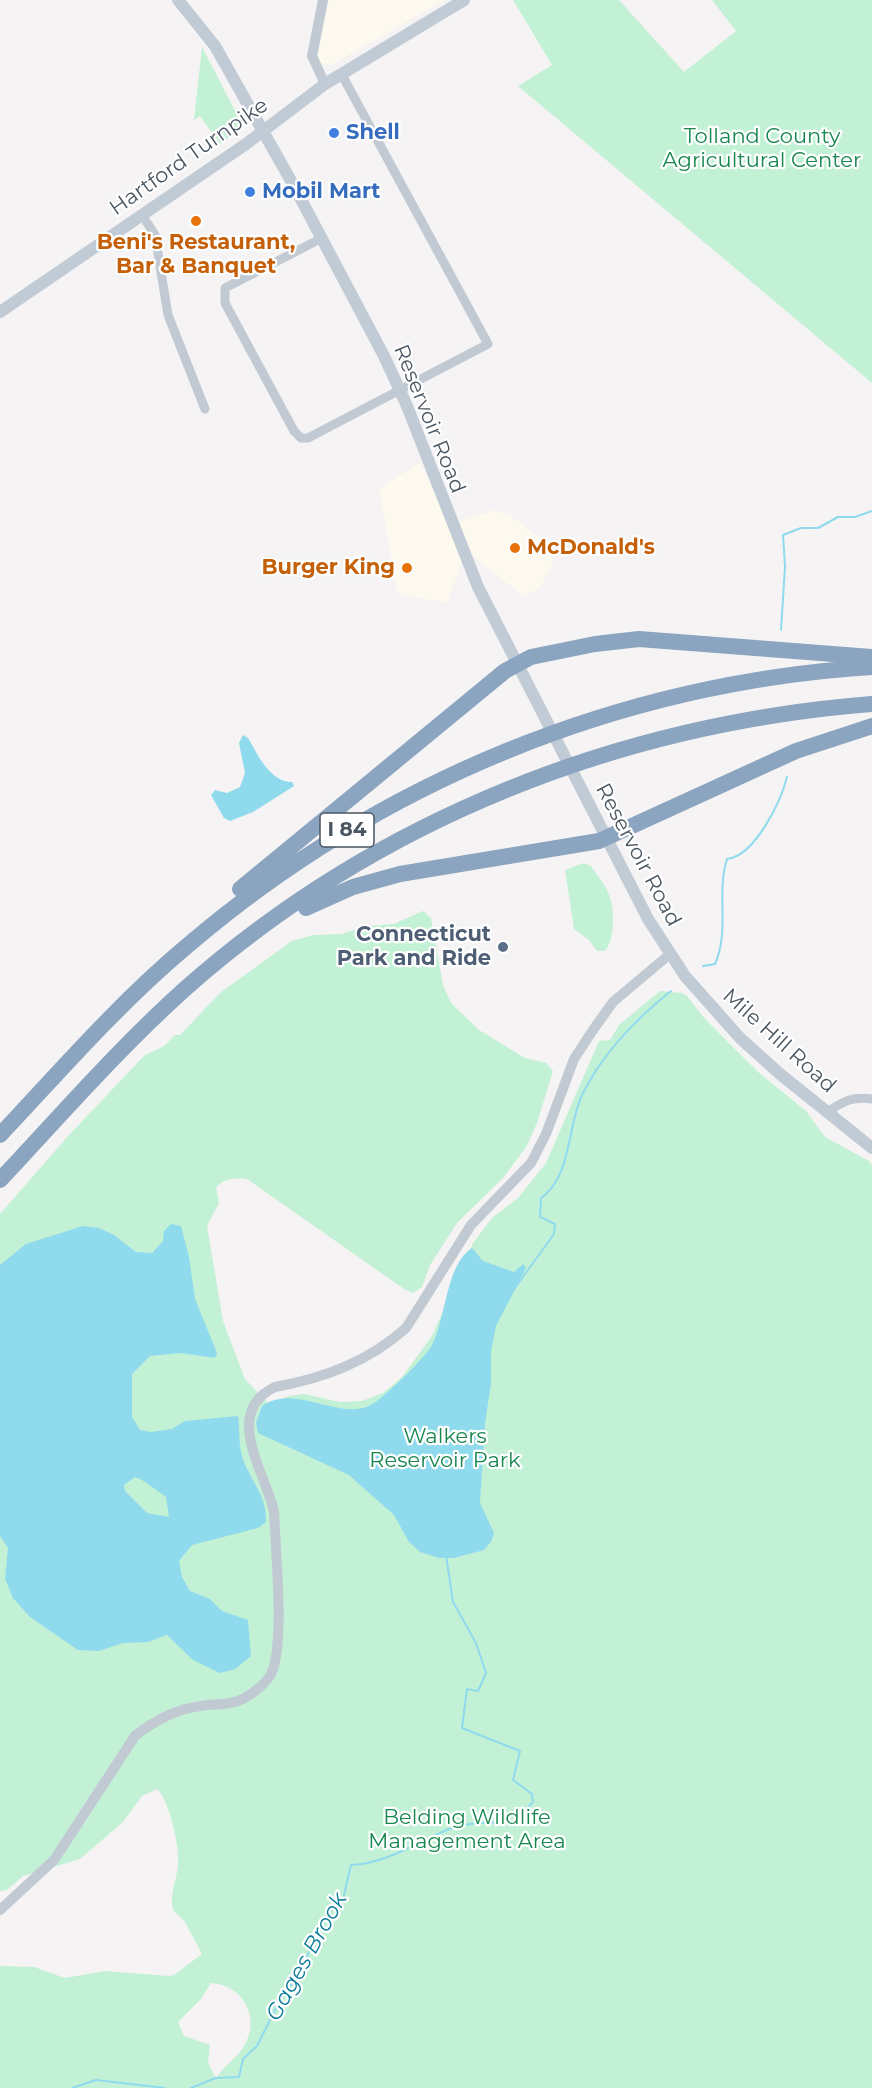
<!DOCTYPE html>
<html>
<head>
<meta charset="utf-8">
<style>
  body { margin:0 }
  canvas { display:block; background:#f5f3f3 }
</style>
</head>
<body>
<canvas width="872" height="2088"></canvas>
<script>
const ctx = document.querySelector('canvas').getContext('2d');
ctx.lineJoin = 'round';
function paint(path, color) {
  ctx.fillStyle = color;
  ctx.fill(path, 'evenodd');
}
function stroke(path, color, width, dash) {
  ctx.strokeStyle = color;
  ctx.lineWidth = width;
  ctx.lineCap = dash ? 'butt' : 'round';
  ctx.setLineDash(dash || []);
  ctx.stroke(path);
}
function label(font, color, halo, rows, align = 'center') {
  ctx.font = font + ' Montserrat,sans-serif';
  ctx.lineWidth = 4.5;
  ctx.setLineDash([]);
  ctx.textBaseline = 'middle';
  ctx.strokeStyle = halo;
  ctx.fillStyle = color;
  for (const [text, x, y, turn = 0] of rows) {
    ctx.save();
    ctx.translate(x, y);
    ctx.rotate((+turn || 0) * Math.PI / 180);
    ctx.textAlign = isNaN(turn) ? turn : align;
    if (halo) ctx.strokeText(text, 0, 0);
    ctx.fillText(text, 0, 0);
    ctx.restore();
  }
}
paint(new Path2D(`
  M329 0H445L329 66 321 62 318 56Z
  M420 462 449 525 494 510 511 516 551 547 553 563 541 586 525 597 466 551 447 602 398 595 379 489Z`), '#fdf9ef');
paint(new Path2D(`
  M513 0H619L684 72 736 31 712 0H872V383L518 86 552 65Z
  M202 47 242 124 240 129 220 144 200 116 194 120Z
  M584 863 591 866C597 875 605 884 609 895 615 908 615 940 605 951H597L589 940 574 929 565 870Z
  M423 911 431 918 443 985 451 1003 479 1030 525 1058 546 1063 553 1071 537 1123 526 1147 503 1178 457 1223 430 1265 422 1287 413 1293 404 1289 247 1179C237 1177 222 1179 216 1188L219 1203 207 1226 223 1321 245 1379 269 1404 289 1396 304 1394 340 1402 362 1401 383 1393 402 1377 432 1336 473 1243 492 1218 518 1198 546 1163 599 1041 610 1040 619 1025 660 991 682 993 687 996 704 1018 758 1072 806 1111 825 1137 869 1161 872 1165V2088H0V1966L34 1967 65 1978 105 1971 169 1976 174 1975 202 1954 185 1922 173 1910C169 1894 177 1880 178 1864 180 1849 169 1798 157 1789L142 1796 123 1822 80 1859 23 1876 7 1890 0 1891V1214L69 1135 145 1055 164 1046 175 1035H180L221 992 292 941 314 935 341 934 368 926 394 924ZM211 1983C244 1985 261 2019 244 2046 237 2058 224 2066 216 2078L208 2063 210 2045 184 2036 178 2022 201 1999Z`), '#c3f1d5');
paint(new Path2D(`
  M243 735 248 738C258 755 270 782 292 782L294 786 253 812 230 821 224 818 211 795 215 790 227 793 240 787 245 773 239 743Z
  M171 1224 181 1226 189 1257 195 1299 217 1353 215 1358 181 1353 150 1356 132 1374V1417L140 1430 151 1432 172 1429 185 1421 238 1416C240 1430 238 1448 244 1462 253 1484 267 1497 266 1522L258 1528 192 1545 179 1561 182 1577 190 1591 210 1599 222 1611 248 1620 251 1656 235 1669 220 1673 193 1660 167 1635 148 1642 123 1643 99 1651 78 1650 30 1617 13 1598 5 1579 8 1548 0 1536V1265L26 1244 83 1226 99 1228 114 1235 136 1252 152 1253 163 1241 164 1231ZM135 1477C146 1481 156 1490 166 1497L169 1517 147 1513 125 1491 124 1485Z
  M472 1248 483 1261 514 1272 523 1264 526 1268 496 1326 491 1351V1383L485 1424 480 1503 494 1533 491 1542 484 1550 454 1558H439L420 1552 409 1542 394 1515 349 1475 258 1433 256 1423 262 1406C298 1381 344 1427 377 1401 391 1390 424 1359 432 1345 446 1319 446 1264 472 1248Z`), '#90daee');
stroke(new Path2D(`
  M781 630 785 567 783 535 801 528H818L838 517H855L872 511
  M703 966 715 964C730 930 716 893 727 859 755 856 781 801 787 777
  M515 1288 554 1234 555 1224 540 1217 541 1198C572 1176 567 1127 582 1095 602 1054 636 1019 671 991
  M72 2088 96 2080 165 2088
  M191 2088 216 2078 239 2077 243 2059 257 2046 279 2002 299 1974 326 1915 343 1899 351 1865C385 1864 418 1842 449 1829 469 1822 493 1822 514 1823L533 1802 532 1794 513 1780 520 1751 462 1728 467 1689 478 1691 486 1673 476 1643 453 1602 446 1555`), '#90daee', 2);
stroke(new Path2D(`
  M142 215 155 235 168 315 205 409
  M322 238 225 288V303L294 431 301 438H308L488 344 342 75
  M828 1112C843 1101 853 1096 872 1099`), '#c1cad2', 9);
stroke(new Path2D(`
  M323 0 312 56 325 84
  M0 1910 54 1860 135 1736C155 1720 176 1709 201 1706 213 1704 227 1705 238 1701 249 1697 263 1686 270 1676 286 1649 275 1546 274 1511 265 1472 222 1412 275 1387 324 1378 368 1362 406 1328L471 1225 531 1163 546 1134 574 1059 593 1030 613 1002 670 954`), '#c1cad2', 10);
stroke(new Path2D(`
  M178 0 215 46 295 188 384 356 407 406 478 587 648 919 685 976 740 1038 780 1074 872 1148
  M0 312 246 144 325 84 464 0`), '#c1cbd6', 12);
stroke(new Path2D(`
  M240 889 505 671 531 657 595 644 639 639 872 657
  M306 908 353 887 400 874 599 841 796 751 872 726
  M0 1135C61 1070 119 1003 187 946 379 782 619 683 872 667
  M0 1180C61 1115 120 1047 186 988 377 819 619 724 872 704`), '#8ba5c1', 16);
for (const [x, y, r, color] of [
  [334,133,6,"#3f7fe0"],
  [250,192,6,"#3f7fe0"],
  [196,221,6,"#e8710a"],
  [515,548,6,"#e8710a"],
  [407,568,6,"#e8710a"],
  [503,947,6,"#5c6f8a"]
]) {
  const dot = new Path2D();
  dot.arc(x, y, r, 0, 2 * Math.PI);
  ctx.fillStyle = color;
  ctx.fill(dot);
  stroke(dot, '#fff', 2);
}
for (const [x, y, w] of [
  [347,830,54]
]) {
  const box = new Path2D();
  box.roundRect(x - w / 2, y - 17, w, 34, 4.5);
  ctx.fillStyle = '#fff';
  ctx.fill(box);
  stroke(box, '#4a5661', 1.5);
}
label('bold 20px', '#4a5661', null, [
  ["I 84",347,830]
]);
label('bold 21px', '#366cbe', '#fff', [
  ["Shell",346,133],
  ["Mobil Mart",262,192]
], 'left');
label('21px', '#17864f', '#fff', [
  ["Tolland County",762,137],
  ["Agricultural Center",762,161],
  ["Walkers",445,1437],
  ["Reservoir Park",445,1461],
  ["Belding Wildlife",467,1818],
  ["Management Area",467,1842]
]);
label('21px', '#4a5661', '#fff', [
  ["Hartford Turnpike",189,157,-35],
  ["Reservoir Road",429,419,68],
  ["Reservoir Road",638,855,62],
  ["Mile Hill Road",779,1041,42]
]);
label('bold 21px', '#c56008', '#fff', [
  ["Beni's Restaurant,",196,243],
  ["Bar & Banquet",196,267],
  ["McDonald's",527,548,"left"],
  ["Burger King",395,568,"right"]
]);
label('bold 21px', '#4e5e75', '#fff', [
  ["Connecticut",491,935],
  ["Park and Ride",491,959]
], 'right');
label('italic 22px', '#0c7c9b', '#fff', [
  ["Gages Brook",307,1957,-61]
]);
</script>
</body>
</html>
